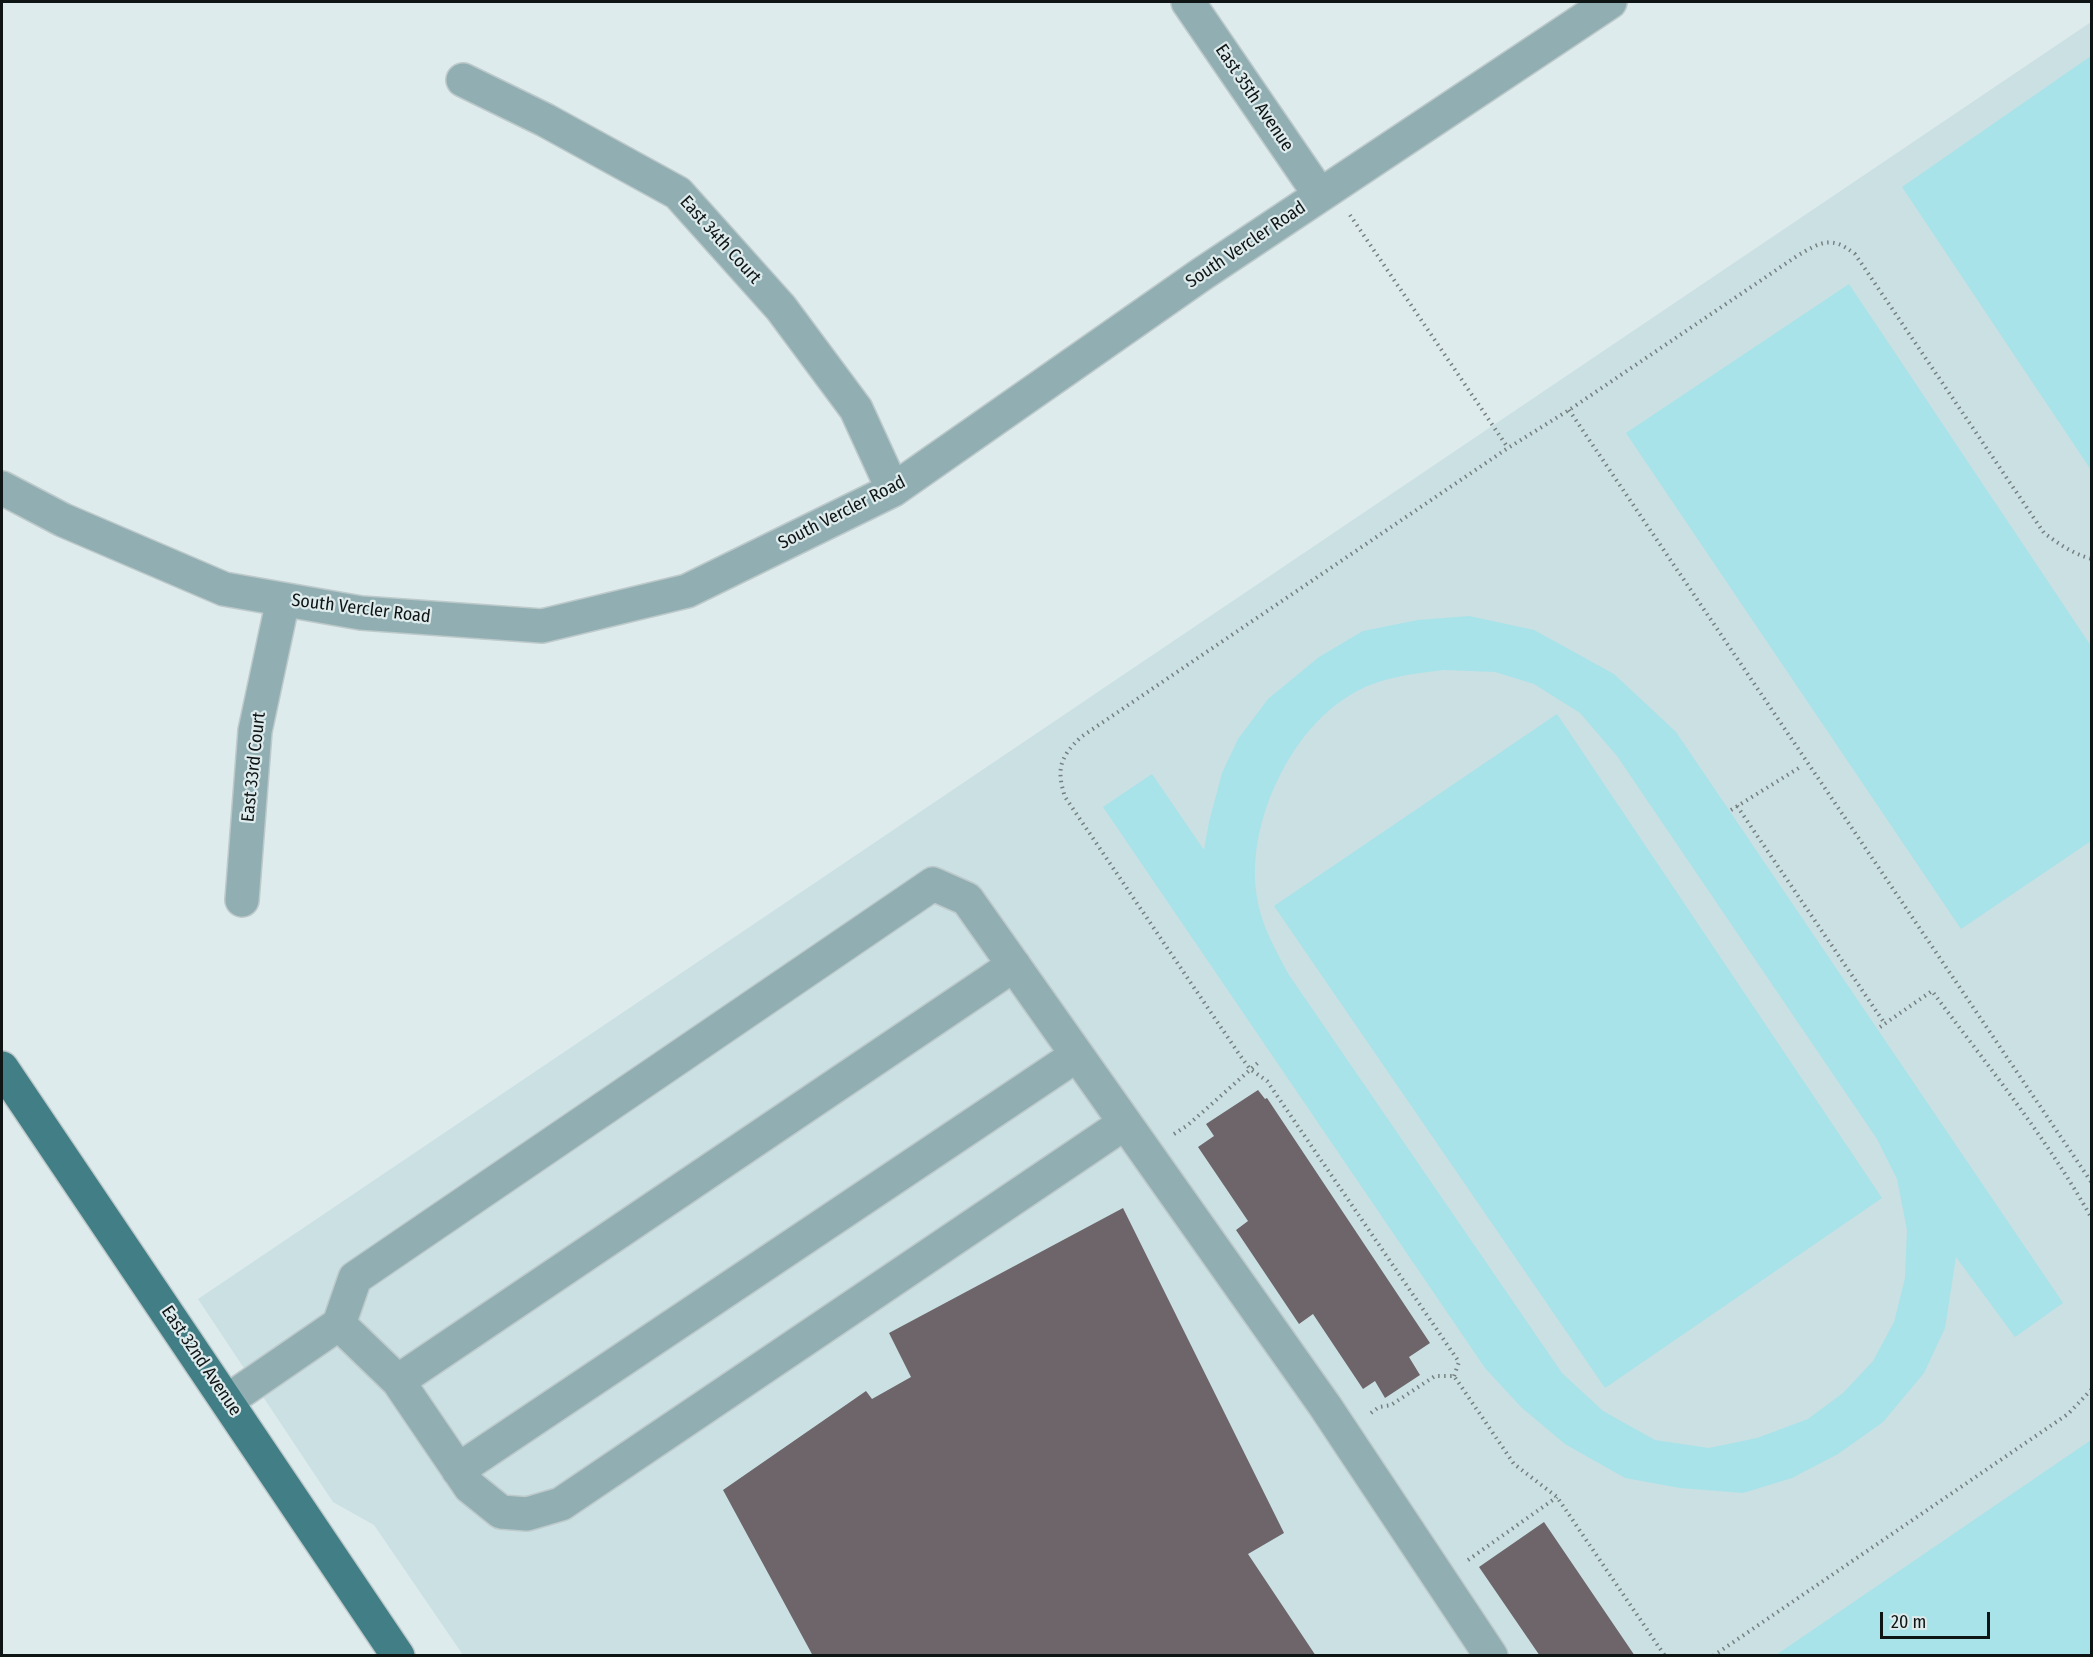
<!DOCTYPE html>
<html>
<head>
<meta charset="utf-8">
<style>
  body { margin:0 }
  #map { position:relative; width:2093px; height:1657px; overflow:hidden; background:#deebed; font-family:"Fira Sans Condensed",sans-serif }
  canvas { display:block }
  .frame { position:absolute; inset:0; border:3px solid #0f1414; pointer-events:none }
  .scale { position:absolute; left:1880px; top:1612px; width:110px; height:27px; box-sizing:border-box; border:3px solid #0f1414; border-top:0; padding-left:8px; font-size:18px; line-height:21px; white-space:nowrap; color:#0f1414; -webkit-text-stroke:4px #deebed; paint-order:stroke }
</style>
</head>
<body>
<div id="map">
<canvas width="2093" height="1657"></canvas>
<div class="frame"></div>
<div class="scale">20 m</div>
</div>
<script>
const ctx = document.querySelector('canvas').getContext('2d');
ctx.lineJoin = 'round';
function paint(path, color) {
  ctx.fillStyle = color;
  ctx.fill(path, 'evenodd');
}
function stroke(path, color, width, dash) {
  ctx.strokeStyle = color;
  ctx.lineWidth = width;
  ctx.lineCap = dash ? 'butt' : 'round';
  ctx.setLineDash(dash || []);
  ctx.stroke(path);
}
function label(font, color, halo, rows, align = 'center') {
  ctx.font = font + ' "Fira Sans Condensed",sans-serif';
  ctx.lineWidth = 4.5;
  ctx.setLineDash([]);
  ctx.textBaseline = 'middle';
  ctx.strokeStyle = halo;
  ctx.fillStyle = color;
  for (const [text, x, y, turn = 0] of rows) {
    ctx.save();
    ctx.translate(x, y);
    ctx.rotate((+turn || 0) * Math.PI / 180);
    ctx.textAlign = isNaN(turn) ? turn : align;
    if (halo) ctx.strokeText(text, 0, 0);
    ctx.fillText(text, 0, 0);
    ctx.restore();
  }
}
paint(new Path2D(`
  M2091 22V1655H463L374 1525 333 1502 198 1299Z`), '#cae0e3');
paint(new Path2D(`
  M2091 56V470L1902 187Z
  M1849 284 2091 646V841L1961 929 1626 433Z
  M1469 616 1534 630 1614 674 1676 732 2063 1303 2015 1337 1956 1257 1945 1328 1924 1373 1883 1422 1838 1454 1792 1478 1743 1493 1680 1488 1625 1478 1565 1444 1521 1407 1485 1368 1103 807 1152 774 1204 850 1209 822 1222 773 1238 739 1268 699 1319 657 1363 631 1418 620ZM1444 670 1495 672 1534 684 1580 713 1617 756 1877 1139 1897 1179 1907 1230 1905 1278 1894 1322 1873 1361 1843 1393 1808 1419 1757 1438 1709 1448 1655 1440 1603 1411 1562 1373 1289 975C1274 947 1259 921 1256 890 1248 820 1291 729 1352 694 1380 677 1412 674 1444 670Z
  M1557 714 1882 1198 1605 1388 1274 906Z
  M2091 1440V1655H1776Z`), '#a8e3e9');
paint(new Path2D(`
  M1258 1090 1265 1099 1267 1098 1430 1343 1409 1357 1420 1375 1385 1398 1375 1381 1363 1389 1313 1314 1299 1324 1236 1230 1248 1221 1198 1147 1214 1136 1206 1124Z
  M1123 1208 1284 1533 1248 1554 1316 1656H813L723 1490 866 1391 872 1399 911 1377 889 1333Z
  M1544 1522 1635 1656H1540L1479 1567Z`), '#6d656a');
const minor = new Path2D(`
  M1188 2 1320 195
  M463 80 545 120 678 193 781 308 856 409 893 490
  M2 488 63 520 224 589 361 613 542 626 687 591 893 490 1202 274 1610 2
  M242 900 255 731 283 600
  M339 1324 398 1381 470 1487 501 1512 527 1514 561 1504 1125 1123
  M398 1381 1014 965
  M227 1401 339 1324 355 1278 933 884 967 899 1325 1406 1491 1656
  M458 1470 1077 1055`);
const major = new Path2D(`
  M2 1068 398 1656`);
stroke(minor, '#bdc9ca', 36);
stroke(major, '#bdc9ca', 36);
stroke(new Path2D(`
  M1350 215 1508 448
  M1569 410 2092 1183
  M1737 806 1885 1024
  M1731 810 1802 766
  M1880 1027 1932 991C1987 1065 2047 1138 2092 1219
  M1174 1134 1188 1125 1260 1061
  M1454 1376 1459 1362 1267 1081 1250 1069 1239 1054 1065 797C1056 769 1060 757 1081 737L1508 448 1569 410 1797 256C1821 242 1831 235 1855 254L2044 533C2059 544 2073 554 2092 559
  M1371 1413 1379 1407 1391 1405 1435 1376H1454L1514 1464 1557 1497 1665 1656
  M1468 1560 1557 1497
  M1713 1656 2068 1414 2092 1389`), '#778081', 4, [1.5, 4.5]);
stroke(minor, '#91afb2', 33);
stroke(major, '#427e85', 33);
label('18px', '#0f1414', '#deebed', [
  ["East 35th Avenue",1254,98,56],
  ["East 34th Court",720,240,48],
  ["South Vercler Road",1246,245,-34],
  ["South Vercler Road",842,513,-27],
  ["South Vercler Road",361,609,7],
  ["East 33rd Court",254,767,-84],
  ["East 32nd Avenue",201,1361,56]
]);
</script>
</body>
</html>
